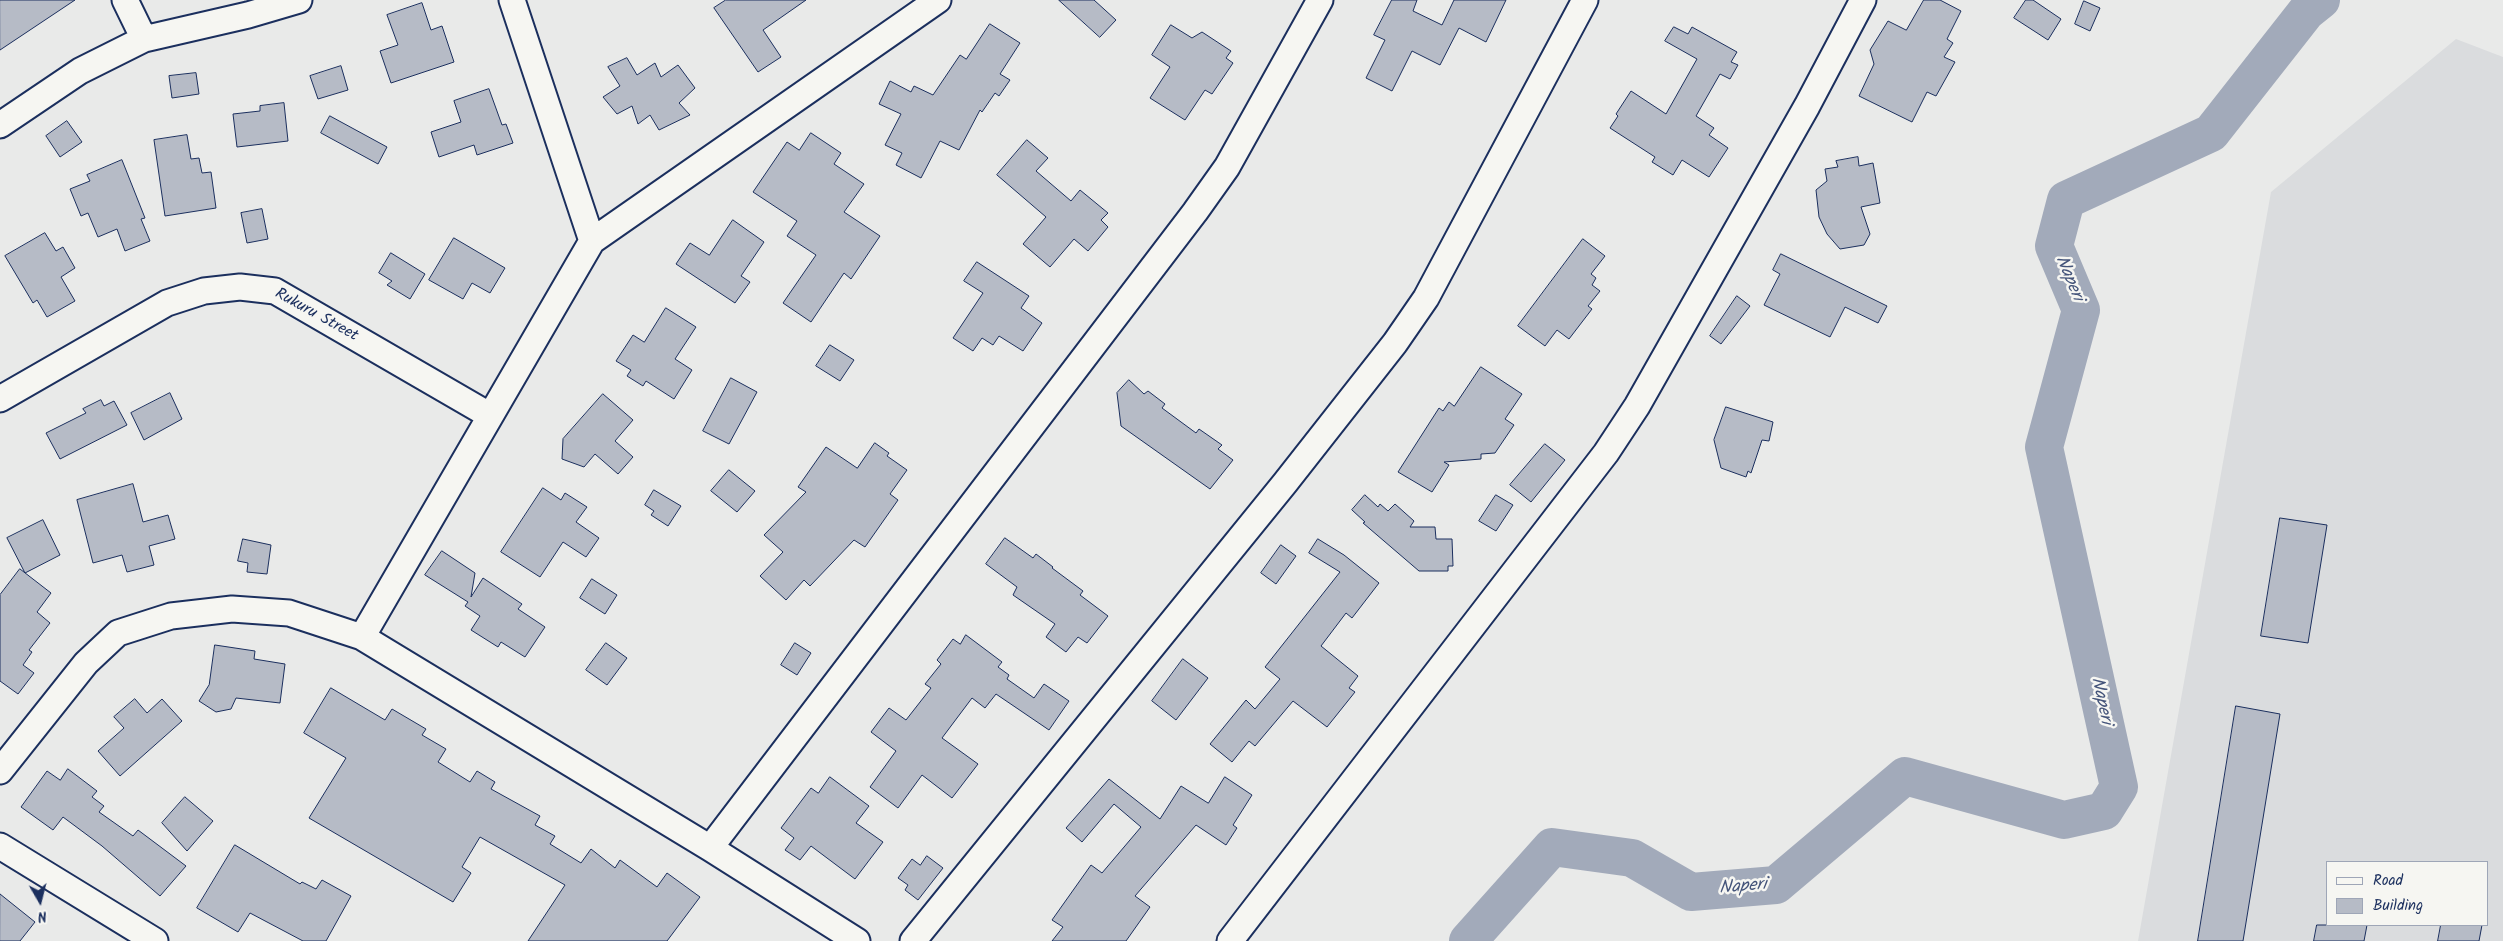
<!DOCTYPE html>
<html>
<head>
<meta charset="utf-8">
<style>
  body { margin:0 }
  #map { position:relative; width:2503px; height:941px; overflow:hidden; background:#e9eae9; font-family:Kalam,sans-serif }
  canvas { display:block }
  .legend { position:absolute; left:2326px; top:861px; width:162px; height:65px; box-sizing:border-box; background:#f6f6f2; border:1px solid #9ea6b7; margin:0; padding:6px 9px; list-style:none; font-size:15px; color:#1b2f5e }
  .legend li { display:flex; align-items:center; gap:10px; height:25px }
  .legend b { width:25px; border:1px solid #9ea6b7 }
  .north { position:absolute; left:15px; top:876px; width:50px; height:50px; -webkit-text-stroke:4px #f6f6f2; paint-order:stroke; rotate:172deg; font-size:14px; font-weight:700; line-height:20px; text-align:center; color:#1b2f5e }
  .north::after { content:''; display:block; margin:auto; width:18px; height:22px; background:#1b2f5e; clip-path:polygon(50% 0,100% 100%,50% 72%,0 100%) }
</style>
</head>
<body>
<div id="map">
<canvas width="2503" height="941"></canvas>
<ul class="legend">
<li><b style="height:6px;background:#f6f6f2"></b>Road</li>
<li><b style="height:14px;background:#b6bbc6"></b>Building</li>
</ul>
<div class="north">N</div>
</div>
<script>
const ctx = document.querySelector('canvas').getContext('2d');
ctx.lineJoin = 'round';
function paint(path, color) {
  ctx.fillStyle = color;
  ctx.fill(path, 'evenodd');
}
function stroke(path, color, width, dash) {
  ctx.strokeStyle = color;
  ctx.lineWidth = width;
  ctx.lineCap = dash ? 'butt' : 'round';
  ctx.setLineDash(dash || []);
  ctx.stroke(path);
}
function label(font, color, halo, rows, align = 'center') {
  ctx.font = font + ' Kalam,sans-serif';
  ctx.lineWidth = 5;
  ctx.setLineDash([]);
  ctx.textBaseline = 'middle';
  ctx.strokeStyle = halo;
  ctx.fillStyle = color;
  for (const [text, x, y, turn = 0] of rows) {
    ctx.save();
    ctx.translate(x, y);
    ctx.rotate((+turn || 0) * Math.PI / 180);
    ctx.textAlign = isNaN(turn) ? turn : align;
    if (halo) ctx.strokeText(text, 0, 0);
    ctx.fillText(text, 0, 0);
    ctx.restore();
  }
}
paint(new Path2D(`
  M2456 39 2503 57V941H2138L2271 192ZM2327 862H2487V925H2327Z`), '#dadcde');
stroke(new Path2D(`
  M1468 941 1552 847 1632 858 1691 892 1776 885 1905 776 2064 820 2104 811 2119 787 2044 447 2081 310 2054 246 2066 200 2211 133 2306 12 2321 0`), '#a2aaba', 38);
const building = new Path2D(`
  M0 0H75L0 50Z
  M726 0H806L763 30 781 57 758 72 714 8Z
  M1059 0H1094L1116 20 1100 37Z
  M1392 0H1417L1413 11 1442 25 1454 0H1506L1486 42 1459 28 1440 65 1412 51 1392 91 1366 78 1385 40 1374 35Z
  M1924 0H1940L1961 11 1947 39 1953 43 1944 57 1955 62 1936 96 1927 92 1912 122 1859 96 1874 64 1870 50 1888 21 1906 30Z
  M2026 0H2033L2061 19 2048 40 2014 18Z
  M2084 1 2100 8 2090 31 2075 24Z
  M422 3 431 30 442 26 454 62 391 83 380 51 398 45 387 15Z
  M990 24 1020 43 1000 74 1010 80 999 96 995 93 982 112 980 110 959 150 940 141 921 178 896 165 902 153 885 145 901 114 879 104 890 81 911 92 914 86 933 95 960 55 966 59Z
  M1171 25 1192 38 1202 32 1231 51 1226 58 1233 63 1212 94 1205 90 1185 120 1150 98 1170 67 1152 55Z
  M1674 27 1688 34 1692 27 1737 52 1731 62 1738 65 1730 79 1720 74 1696 116 1714 128 1709 135 1728 148 1709 177 1682 160 1673 175 1652 162 1655 157 1610 128 1618 116 1616 114 1631 91 1666 114 1697 59 1665 41Z
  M627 58 637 75 655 63 661 77 678 65 695 88 679 103 690 115 659 130 650 115 638 124 632 106 617 114 603 97 620 86 608 67Z
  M341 66 348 90 318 99 310 76Z
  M196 73 199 94 172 98 169 76Z
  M489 89 502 125 506 124 513 143 477 155 474 145 439 157 431 132 461 122 454 101Z
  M284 103 288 141 237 147 233 114 260 111V106Z
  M330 116 387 147 378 164 321 133Z
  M67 121 82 142 60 157 46 136Z
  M811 133 841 153 834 164 864 184 844 212 880 236 851 279 844 273 811 322 783 303 816 255 787 236 797 221 753 192 787 142 799 150Z
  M187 135 191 159 199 158 202 173 211 172 216 208 165 216 154 140Z
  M1027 140 1048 158 1036 171 1071 201 1080 190 1108 213 1101 220 1108 227 1088 251 1074 239 1050 267 1023 244 1046 217 997 175Z
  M1858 157 1859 166 1873 163 1880 203 1861 207 1870 234 1864 245 1840 249 1827 234 1819 217 1816 190 1827 181 1825 169 1838 167 1836 161Z
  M122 160 145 218 141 219 150 241 125 251 117 229 98 237 88 213 81 216 70 189 90 181 87 175Z
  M262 209 268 239 247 243 241 213Z
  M733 220 764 242 741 276 750 282 735 303 676 264 690 243 709 255Z
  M45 233 56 251 63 247 75 268 61 277 75 301 47 317 37 300 33 303 5 256Z
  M454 238 505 268 490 293 472 283 463 299 429 280Z
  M1583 239 1605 256 1591 274 1596 278 1592 285 1600 291 1588 306 1592 309 1569 339 1557 330 1545 346 1518 326Z
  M391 253 425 274 410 299 387 285 392 281 379 273Z
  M1781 254 1887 306 1878 323 1845 307 1830 337 1764 305 1780 274 1773 270Z
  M977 262 1029 296 1021 308 1042 323 1023 351 999 336 993 345 982 338 973 351 953 338 983 293 964 281Z
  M1737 296 1750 306 1721 344 1710 336Z
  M666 308 696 327 675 359 692 370 674 399 646 381 643 386 627 376 631 370 616 361 633 335 644 342Z
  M830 345 854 360 840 381 816 366Z
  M1481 367 1522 394 1505 419 1514 425 1495 453 1481 454V459L1444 462 1449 465 1432 492 1398 472 1439 408 1443 411 1449 402 1454 406Z
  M731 378 757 392 729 444 703 431Z
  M1129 380 1144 394 1148 391 1165 404 1162 408 1196 433 1199 429 1222 445 1218 449 1233 460 1210 489 1121 426 1117 393Z
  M170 393 182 419 144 440 131 413Z
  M603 394 633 420 615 441 633 457 618 474 595 454 584 467 562 459 563 439Z
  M101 400 104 406 114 401 127 425 60 459 46 433 86 413 83 409Z
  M1726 407 1773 422 1769 441 1762 440 1751 473 1748 471 1746 477 1721 468 1714 440Z
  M875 443 889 453 887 456 907 470 890 494 898 500 865 547 854 540 810 586 804 580 786 600 760 576 783 552 764 535 806 492 798 487 826 447 857 468Z
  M1545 444 1565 460 1531 502 1510 485Z
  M729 470 755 491 737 512 711 491Z
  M133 484 143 522 168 515 175 539 149 546 154 565 127 572 122 555 93 563 77 500Z
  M543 488 561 500 565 493 587 507 576 522 599 538 586 557 563 542 540 577 501 552Z
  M654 490 681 506 668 526 651 515 654 511 645 505Z
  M1365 495 1378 507 1380 504 1388 511 1395 504 1414 521 1410 527H1435L1436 539H1452L1453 566H1448V571H1419L1363 523 1365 522 1352 510Z
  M1496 495 1513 505 1496 531 1479 521Z
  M2280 518 2327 525 2308 643 2261 636Z
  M43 520 60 555 25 573 7 538Z
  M1005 538 1033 558 1036 554 1053 567 1052 568 1083 591 1080 595 1108 616 1087 643 1078 637 1066 652 1046 637 1055 624 1013 595 1017 587 986 564Z
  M243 539 271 545 267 574 247 572 248 563 238 561Z
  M1318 539 1344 555 1379 583 1352 618 1346 613 1321 646 1358 676 1349 688 1355 692 1327 727 1293 701 1255 746 1249 741 1232 762 1210 744 1246 700 1255 709 1280 679 1265 667 1340 572 1309 553Z
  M1281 545 1296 556 1276 584 1261 573Z
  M442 551 475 573 471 597 483 578 522 604 518 609 545 627 525 657 501 642 498 647 471 630 480 616 465 606 468 602 425 575Z
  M20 569 51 593 37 612 50 623 29 650 32 652 23 665 34 673 18 694 0 681V595Z
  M592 579 617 595 605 614 580 598Z
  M966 635 1002 662 998 667 1009 675 1007 679 1034 698 1044 684 1069 701 1049 730 996 694 985 708 972 698 942 738 978 764 952 798 922 775 898 808 870 787 896 751 871 732 889 708 906 720 931 688 925 684 941 664 937 660 953 639 960 644Z
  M606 643 627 658 607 685 586 670Z
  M795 643 811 653 797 675 781 665Z
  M215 645 255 651 254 659 285 664 280 703 236 698 231 709 216 712 199 701 209 685Z
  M1183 659 1208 678 1176 720 1152 701Z
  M331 688 385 720 392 709 426 729 422 735 446 749 438 762 470 782 477 771 495 782 491 789 540 816 535 825 555 836 550 844 581 863 591 849 615 868 620 860 657 887 667 873 700 897 667 941H528L565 885 480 837 462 867 471 873 453 902 309 818 346 758 304 733Z
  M135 699 147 713 162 699 182 721 120 776 98 751 124 728 114 717Z
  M2236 706 2280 714 2243 941H2198Z
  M68 769 97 791 92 797 104 806 99 812 133 836 138 830 186 866 160 896 102 846 63 817 53 830 21 807 47 771 60 780Z
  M830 777 869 806 856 823 883 842 855 879 811 846 800 860 785 850 794 838 781 828 811 788 818 793Z
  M1225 777 1252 795 1233 825 1237 828 1226 845 1196 825 1135 896 1150 907 1126 941H1052L1063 927 1052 920 1091 865 1102 873 1141 827 1114 804 1082 842 1066 828 1109 779 1160 819 1181 786 1208 803Z
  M185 797 213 821 187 851 162 823Z
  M235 845 300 884 302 882 316 889 322 880 351 896 326 941H303L250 913 238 932 197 908Z
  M927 856 943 868 918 900 905 890 908 885 898 878 912 859 920 865Z
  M0 894 35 922 20 941H0Z
  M2317 925H2367L2364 941H2314Z
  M2441 925H2482L2479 941H2438Z`);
paint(building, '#b6bbc6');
stroke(building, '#1b2f5e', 1);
const street = new Path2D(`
  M125 0 144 39
  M512 0 592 241
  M0 125 80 71 144 39 248 15 299 0
  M0 399 167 303 204 291 240 287 275 291 489 415
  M362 637 592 241 938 0
  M0 771 86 663 118 633 171 616 232 609 289 613 362 637 710 848 857 941
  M0 846 155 941
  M710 848 1195 212 1227 167 1320 0
  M913 941 1285 483 1395 343 1426 298 1585 0
  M1230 941 1606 453 1637 406 1807 106 1863 0`);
stroke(street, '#1b2f5e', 29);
stroke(street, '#f6f6f2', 25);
label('16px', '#1b2f5e', '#f6f6f2', [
  ["Rukuru Street",316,316,29]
]);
label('italic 18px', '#44547a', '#f6f6f2', [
  ["Naperi",2068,279,67],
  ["Naperi",2100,701,78],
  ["Naperi",1743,888,-5]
]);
</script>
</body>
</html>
